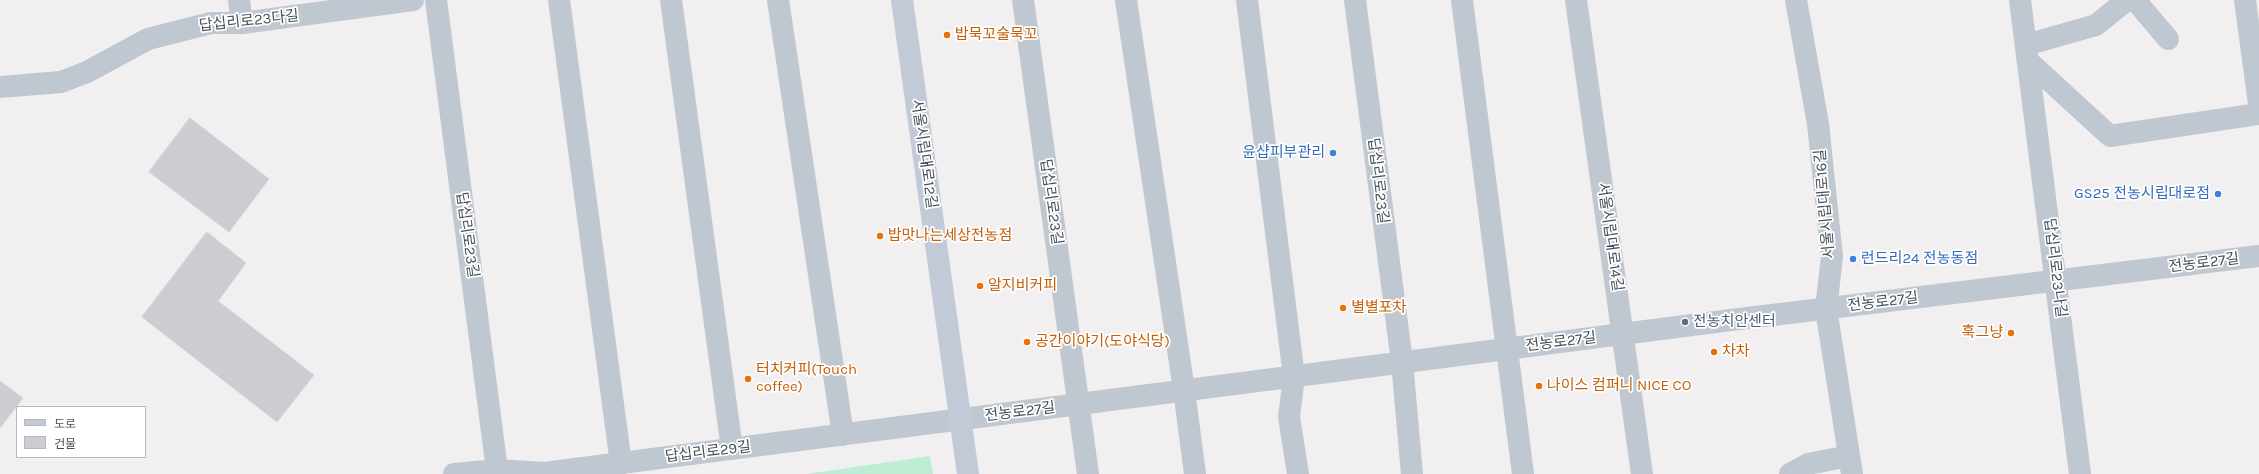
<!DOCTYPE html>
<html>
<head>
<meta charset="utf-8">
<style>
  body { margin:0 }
  #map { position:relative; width:2259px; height:474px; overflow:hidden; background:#f1efef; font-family:Karla,"Noto Sans KR",sans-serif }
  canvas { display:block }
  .legend { position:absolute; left:16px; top:406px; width:130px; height:52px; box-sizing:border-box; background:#fff; border:1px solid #b5b9bd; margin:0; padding:5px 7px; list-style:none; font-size:12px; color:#47505b }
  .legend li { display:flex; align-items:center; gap:8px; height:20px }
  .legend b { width:20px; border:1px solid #b5b9bd }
</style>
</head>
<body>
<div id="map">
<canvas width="2259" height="474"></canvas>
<ul class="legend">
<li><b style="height:5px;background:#c2cad7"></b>도로</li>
<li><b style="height:11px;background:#cccdd3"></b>건물</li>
</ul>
</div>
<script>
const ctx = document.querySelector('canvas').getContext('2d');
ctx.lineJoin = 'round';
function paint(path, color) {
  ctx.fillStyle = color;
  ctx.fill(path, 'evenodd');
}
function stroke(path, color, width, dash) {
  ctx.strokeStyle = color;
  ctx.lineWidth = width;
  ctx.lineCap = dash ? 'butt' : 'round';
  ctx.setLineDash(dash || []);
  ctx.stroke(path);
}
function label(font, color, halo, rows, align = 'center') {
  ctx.font = font + ' Karla,"Noto Sans KR",sans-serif';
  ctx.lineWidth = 3.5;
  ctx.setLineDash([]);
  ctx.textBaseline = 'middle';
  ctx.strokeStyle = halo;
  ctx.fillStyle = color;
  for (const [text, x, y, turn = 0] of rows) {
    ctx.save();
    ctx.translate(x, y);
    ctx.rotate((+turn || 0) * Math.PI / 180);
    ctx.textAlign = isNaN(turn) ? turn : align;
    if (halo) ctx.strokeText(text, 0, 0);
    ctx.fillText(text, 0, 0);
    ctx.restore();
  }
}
paint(new Path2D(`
  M930 456 933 474H807Z`), '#beedd5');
const building = new Path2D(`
  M190 118 269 179 229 232 149 172Z
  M207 232 246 263 218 301 314 375 277 422 142 317Z
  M0 381 23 398 0 428Z`);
paint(building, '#cccdd3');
stroke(building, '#d3d4da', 1);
stroke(new Path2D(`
  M239 0 242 23
  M436 0 497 470
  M559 0 621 464
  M671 0 732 449
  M778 0 843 435
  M1023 0 1088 474
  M1126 0 1184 390 1195 474
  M1247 0 1294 377 1289 417 1298 474
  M1355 0 1402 362 1412 474
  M1462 0 1523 474
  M1576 0 1642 474
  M1796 0 1818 124 1832 257 1826 309 1852 474
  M2020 0 2080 474
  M2135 0 2168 39
  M2245 0 2259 104
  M2026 45 2096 25 2127 0
  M2028 61 2110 136 2259 114
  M0 87 61 82 87 72 148 39 211 23H242L413 0
  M454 474 497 470 544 473 1731 320 2259 256
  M1790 474 1808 464 1849 456`), '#bfc7d0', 22);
stroke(new Path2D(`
  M902 0 968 474`), '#c2cad7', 22);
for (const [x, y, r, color] of [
  [947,35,4,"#e8710a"],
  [1333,153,4,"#3f7fe0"],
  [2218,194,4,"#3f7fe0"],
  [880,236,4,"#e8710a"],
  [1853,259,4,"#3f7fe0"],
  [980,286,4,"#e8710a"],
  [1343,308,4,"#e8710a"],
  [1685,322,4,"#5c6f8a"],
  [2011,333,4,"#e8710a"],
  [1027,342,4,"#e8710a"],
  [1714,352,4,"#e8710a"],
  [748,379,4,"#e8710a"],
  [1539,386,4,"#e8710a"]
]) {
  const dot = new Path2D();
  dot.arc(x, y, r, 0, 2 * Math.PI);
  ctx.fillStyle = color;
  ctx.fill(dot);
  stroke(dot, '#fff', 1.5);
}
label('15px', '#47505b', '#fff', [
  ["답십리로23다길",249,21,-6],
  ["서울시립대로12길",924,154,82],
  ["답십리로23길",1378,181,83],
  ["답십리로23길",1051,202,82],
  ["서울시립대로16길",1825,204,-95],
  ["답십리로23길",467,235,82],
  ["서울시립대로14길",1610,237,82],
  ["전농로27길",2204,263,-7],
  ["답십리로23나길",2055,268,83],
  ["전농로27길",1883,302,-7],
  ["전농로27길",1561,342,-7],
  ["전농로27길",1020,412,-7],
  ["답십리로29길",708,452,-7]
]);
label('15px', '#c56008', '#fff', [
  ["밥묵꼬술묵꼬",955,35],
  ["밥맛나는세상전농점",888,236],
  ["알지비커피",988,286],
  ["별별포차",1351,308],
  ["훅그냥",2003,333,"right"],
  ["공간이야기(도야식당)",1035,342],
  ["차차",1722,352],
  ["터치커피(Touch",756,370],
  ["coffee)",756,387],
  ["나이스 컴퍼니 NICE CO",1547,386]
], 'left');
label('15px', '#366cbe', '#fff', [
  ["윤샵피부관리",1325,153],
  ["GS25 전농시립대로점",2210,194],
  ["런드리24 전농동점",1861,259,"left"]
], 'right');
label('15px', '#4e5e75', '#fff', [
  ["전농치안센터",1693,322]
], 'left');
</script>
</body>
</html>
